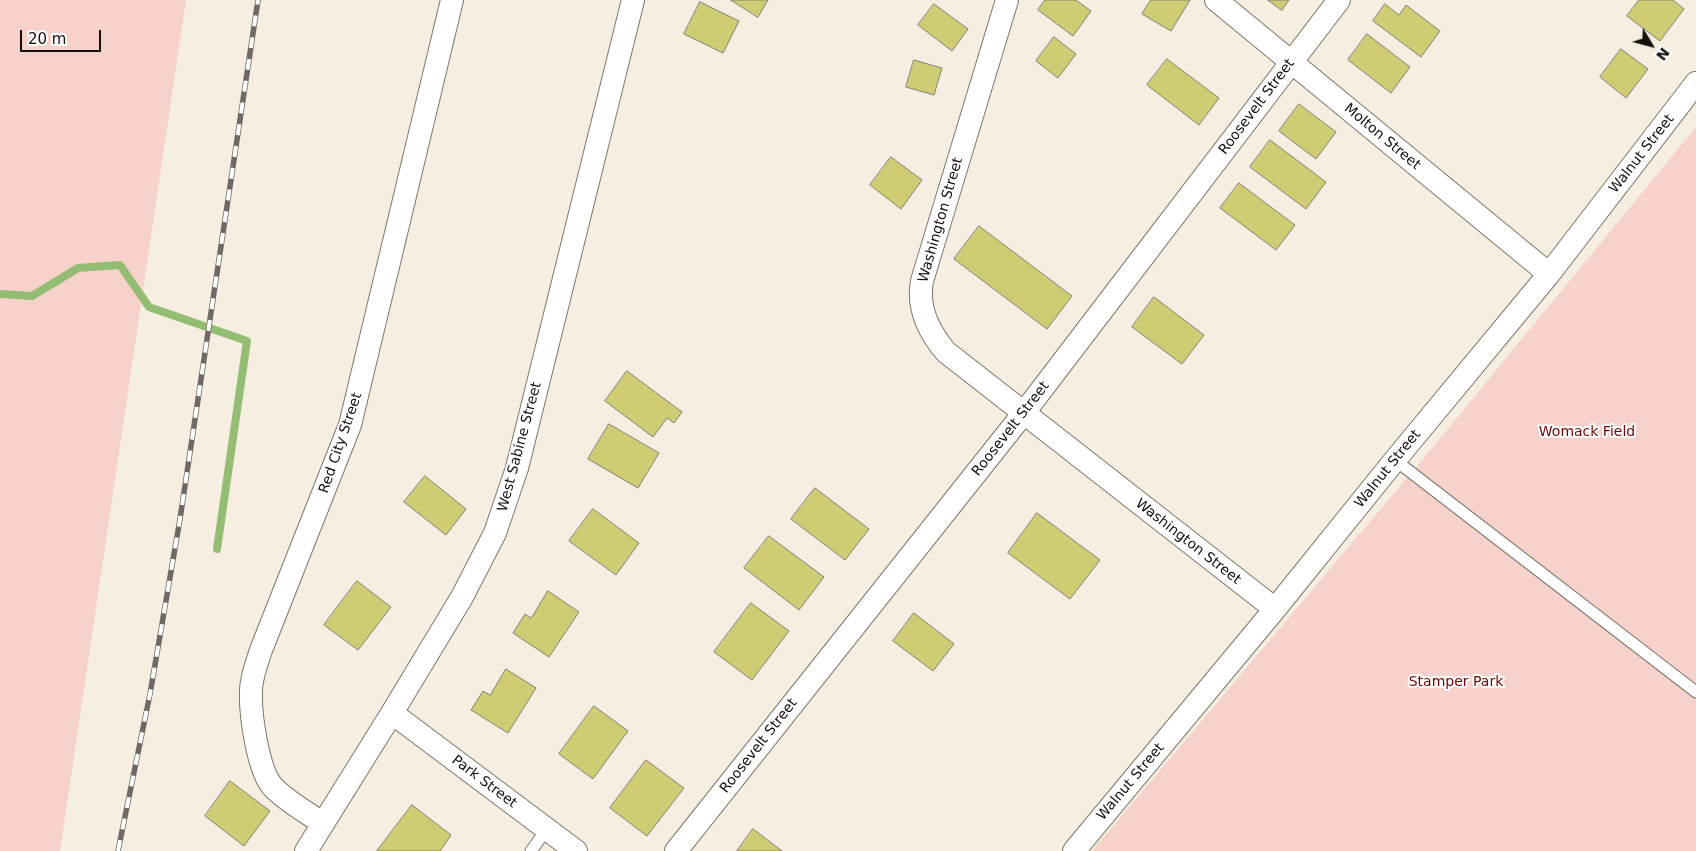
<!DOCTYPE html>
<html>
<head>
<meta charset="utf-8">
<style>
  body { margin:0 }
  #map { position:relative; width:1696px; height:851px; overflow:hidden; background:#f5eee1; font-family:"DejaVu Sans",sans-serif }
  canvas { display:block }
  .north { position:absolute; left:1626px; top:20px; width:50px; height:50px; -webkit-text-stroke:4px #fff; paint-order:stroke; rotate:127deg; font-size:14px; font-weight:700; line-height:20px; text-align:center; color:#14110d }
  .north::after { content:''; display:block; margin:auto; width:18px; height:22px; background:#14110d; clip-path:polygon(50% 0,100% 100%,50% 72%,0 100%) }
  .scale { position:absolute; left:20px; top:30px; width:81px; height:22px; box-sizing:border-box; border:2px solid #14110d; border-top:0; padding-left:6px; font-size:15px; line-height:18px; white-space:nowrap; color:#14110d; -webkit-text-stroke:4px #fff; paint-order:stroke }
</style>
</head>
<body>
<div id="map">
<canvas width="1696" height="851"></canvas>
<div class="north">N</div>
<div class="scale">20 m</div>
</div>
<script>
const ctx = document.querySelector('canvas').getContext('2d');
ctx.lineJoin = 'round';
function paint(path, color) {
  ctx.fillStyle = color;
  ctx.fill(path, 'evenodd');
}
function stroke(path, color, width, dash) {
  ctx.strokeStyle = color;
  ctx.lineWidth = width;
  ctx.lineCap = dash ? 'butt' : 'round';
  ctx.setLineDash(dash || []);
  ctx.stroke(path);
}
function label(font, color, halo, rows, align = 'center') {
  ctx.font = font + ' "DejaVu Sans",sans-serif';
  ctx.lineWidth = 4;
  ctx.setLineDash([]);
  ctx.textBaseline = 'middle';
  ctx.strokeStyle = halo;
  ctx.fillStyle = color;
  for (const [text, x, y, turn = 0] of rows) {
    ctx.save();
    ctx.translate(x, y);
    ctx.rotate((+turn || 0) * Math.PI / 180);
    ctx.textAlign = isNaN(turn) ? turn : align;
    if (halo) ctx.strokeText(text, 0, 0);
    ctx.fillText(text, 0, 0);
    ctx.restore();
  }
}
paint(new Path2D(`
  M0 0H186L60 851H0Z
  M1696 127V851H1092L1433 447Z`), '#f7d2cb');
stroke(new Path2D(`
  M0 294 32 296 78 268 120 265 149 307 247 341 217 549`), '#93bd73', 8);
const building = new Path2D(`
  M731 0H768L758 17Z
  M1045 0H1076L1091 11 1073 36 1038 10Z
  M1151 0H1190L1171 31 1142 14Z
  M1268 0H1289L1282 10Z
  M1639 0H1673L1684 9 1660 41 1627 16Z
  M700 2 739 21 723 53 684 34Z
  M934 4 968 29 952 51 918 25Z
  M1385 4 1399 15 1406 5 1440 31 1421 57 1373 21Z
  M1367 34 1410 67 1391 93 1348 60Z
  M1054 37 1076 54 1058 78 1036 61Z
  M1621 49 1648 69 1626 98 1600 77Z
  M1167 59 1219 98 1199 125 1147 85Z
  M914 60 942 68 934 95 906 87Z
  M1299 104 1336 132 1316 159 1279 131Z
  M1270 140 1326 182 1306 209 1250 167Z
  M891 157 922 180 901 209 870 185Z
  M1239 183 1295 225 1276 250 1220 208Z
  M979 226 1072 296 1047 329 954 259Z
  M1154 297 1204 335 1182 364 1132 327Z
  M627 371 682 412 674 423 667 418 653 437 605 401Z
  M609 424 659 453 638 488 588 459Z
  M425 476 466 509 446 535 404 502Z
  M815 488 869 529 845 560 791 519Z
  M593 509 639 543 616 575 569 541Z
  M1037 513 1100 560 1070 599 1008 553Z
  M769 536 824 577 799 610 744 568Z
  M357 581 391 607 358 650 324 625Z
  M548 591 579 612 549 657 513 633 525 614 531 618Z
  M751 603 789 631 752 680 714 652Z
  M914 613 954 644 933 671 893 641Z
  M506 669 536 688 508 733 471 710 483 691 490 695Z
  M594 706 628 731 593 779 559 754Z
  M646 760 684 788 647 836 610 808Z
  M230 781 270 811 244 846 205 816Z
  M412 805 451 835 440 851H377Z
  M753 829 782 851H737Z`);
paint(building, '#cfcc73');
stroke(building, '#818175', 1);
const service = new Path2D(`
  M1395 460 1696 692
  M531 851 547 829`);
const minor = new Path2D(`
  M1007 0 922 281C917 308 928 331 946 352L1275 609
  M1216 0 1549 274
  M392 713 576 851
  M323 824C307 812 287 802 273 787 258 771 250 714 251 691 251 677 257 663 261 650L350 425 452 0
  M306 851 392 713 462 597 495 533 517 468 633 0
  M676 851 1023 414 1339 0
  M1074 851 1275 609 1395 460 1549 274 1696 83`);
stroke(service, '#7e776c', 13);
stroke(minor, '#7e776c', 24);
stroke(service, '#fff', 11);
stroke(minor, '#fff', 22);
const rail = new Path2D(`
  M118 851 150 694 180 519 258 0`);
stroke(rail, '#6e6962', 5.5);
stroke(rail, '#fff', 4, [11]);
label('14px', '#14110d', '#fff', [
  ["Roosevelt Street",1257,107,-53],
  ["Molton Street",1382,137,40],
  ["Walnut Street",1642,154,-52],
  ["Washington Street",941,220,-74],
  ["Roosevelt Street",1011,429,-52],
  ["Red City Street",341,443,-71],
  ["West Sabine Street",520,447,-75],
  ["Walnut Street",1388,469,-51],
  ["Washington Street",1188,542,38],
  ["Roosevelt Street",759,746,-52],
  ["Park Street",484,782,37],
  ["Walnut Street",1131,782,-50]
]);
label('14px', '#740501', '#fff', [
  ["Womack Field",1587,432],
  ["Stamper Park",1456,682]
]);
</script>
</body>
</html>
